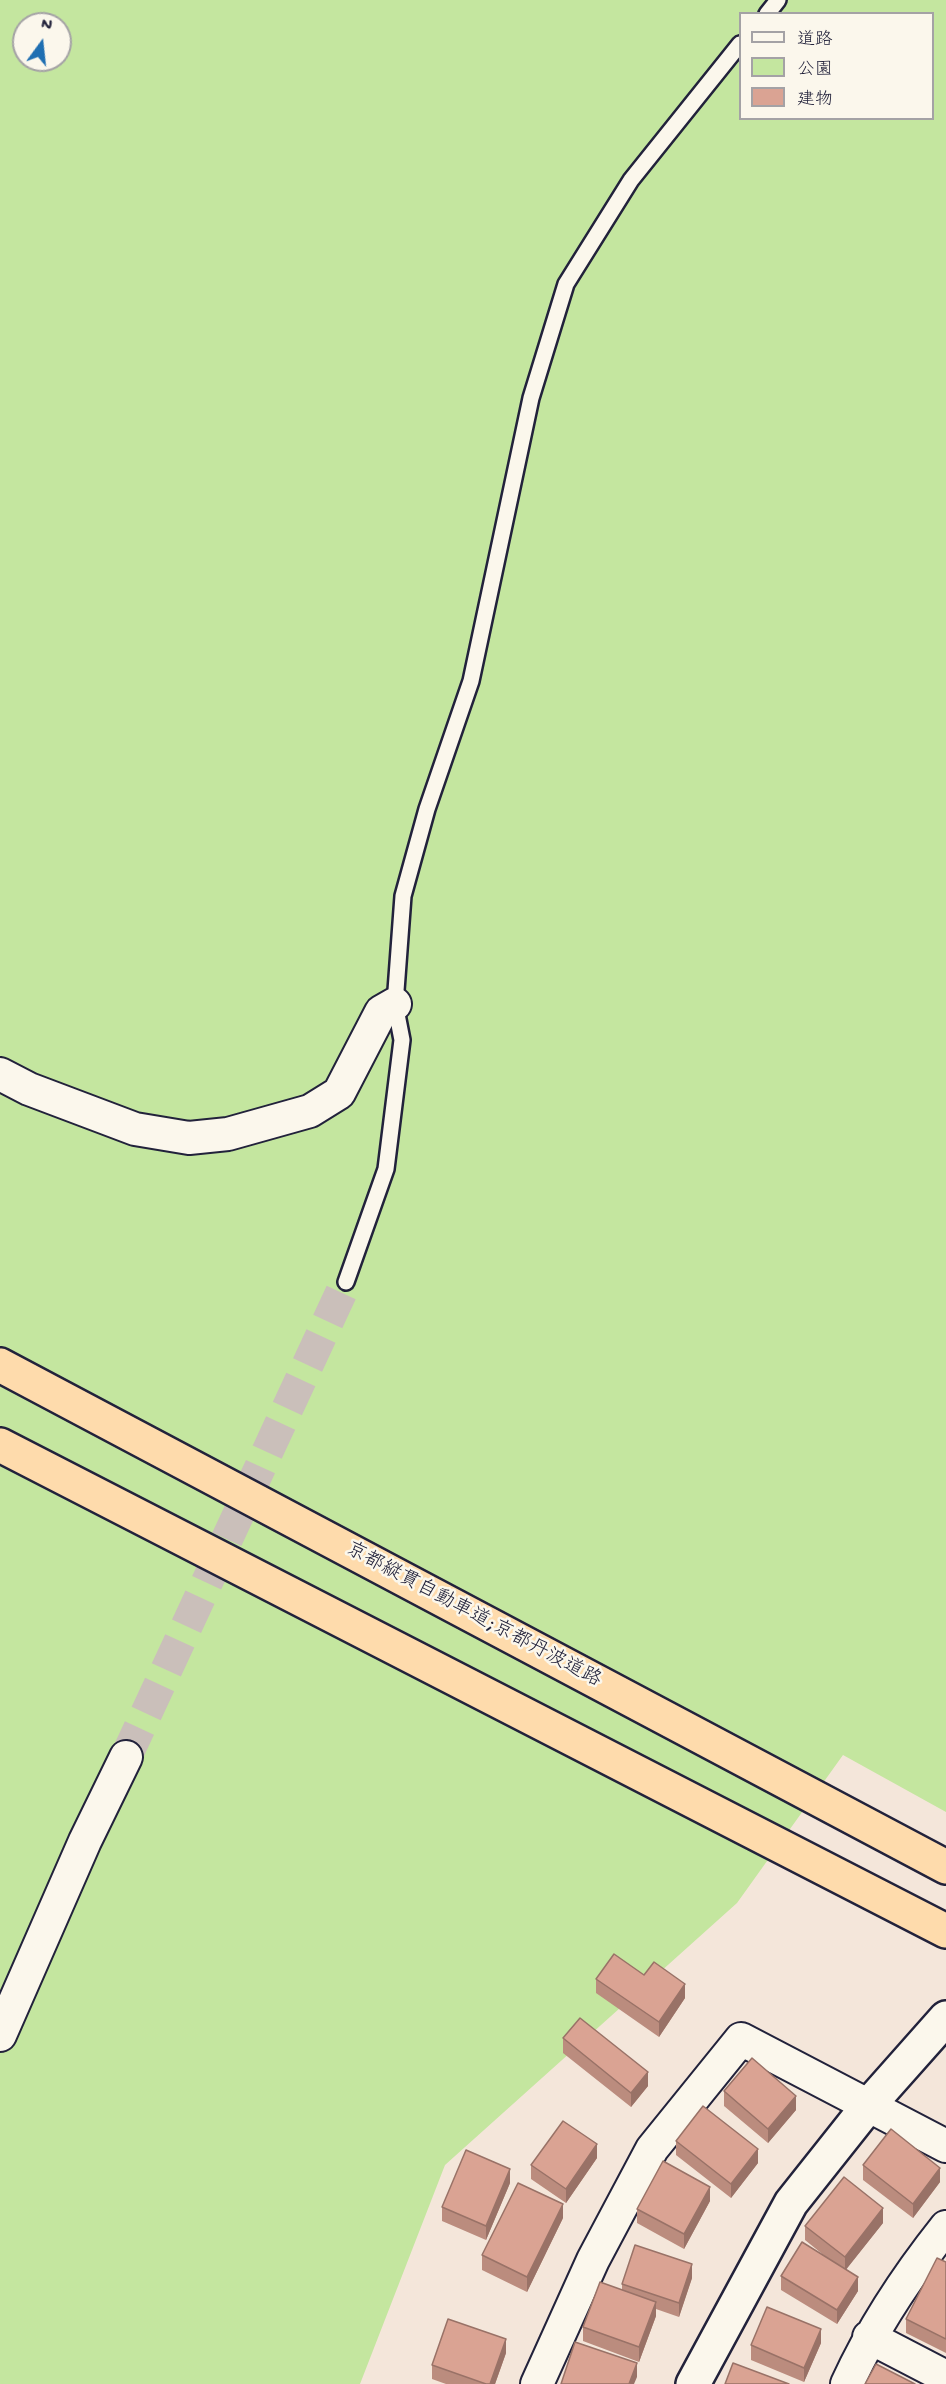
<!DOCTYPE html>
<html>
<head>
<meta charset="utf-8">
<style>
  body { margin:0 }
  #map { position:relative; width:946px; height:2384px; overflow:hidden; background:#f4e6da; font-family:"Gochi Hand","Klee One",sans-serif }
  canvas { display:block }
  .legend { position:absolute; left:739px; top:12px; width:195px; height:108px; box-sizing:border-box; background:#fbf7ec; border:2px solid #a4a2a5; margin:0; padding:8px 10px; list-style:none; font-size:18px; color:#22223b }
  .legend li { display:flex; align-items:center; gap:12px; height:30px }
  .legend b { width:30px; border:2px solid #a4a2a5 }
  .north { position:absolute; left:12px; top:12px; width:60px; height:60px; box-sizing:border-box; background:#fbf7ec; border:2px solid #a4a2a5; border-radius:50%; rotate:15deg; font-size:16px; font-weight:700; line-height:24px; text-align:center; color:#22223b }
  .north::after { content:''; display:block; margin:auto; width:21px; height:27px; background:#1f6fb2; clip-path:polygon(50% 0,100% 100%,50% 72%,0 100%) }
</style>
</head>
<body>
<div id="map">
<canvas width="946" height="2384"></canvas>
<ul class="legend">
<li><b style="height:8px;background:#fbf7ec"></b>道路</li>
<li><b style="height:16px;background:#c4e69f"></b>公園</li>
<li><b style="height:16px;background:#daa393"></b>建物</li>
</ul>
<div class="north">N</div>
</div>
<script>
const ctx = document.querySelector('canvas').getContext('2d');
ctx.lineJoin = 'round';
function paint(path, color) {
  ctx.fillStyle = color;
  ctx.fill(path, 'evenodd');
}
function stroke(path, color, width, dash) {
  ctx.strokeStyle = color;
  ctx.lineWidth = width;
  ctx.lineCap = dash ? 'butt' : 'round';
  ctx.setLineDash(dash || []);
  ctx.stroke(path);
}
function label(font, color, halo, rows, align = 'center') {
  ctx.font = font + ' "Gochi Hand","Klee One",sans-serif';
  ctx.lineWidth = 5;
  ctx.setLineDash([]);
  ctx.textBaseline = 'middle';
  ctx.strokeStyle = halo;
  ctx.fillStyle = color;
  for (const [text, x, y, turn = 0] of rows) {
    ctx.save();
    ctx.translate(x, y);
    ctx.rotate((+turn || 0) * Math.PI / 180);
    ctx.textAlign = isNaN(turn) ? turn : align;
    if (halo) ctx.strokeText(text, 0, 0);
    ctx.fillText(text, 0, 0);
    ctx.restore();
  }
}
paint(new Path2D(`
  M0 0H946V1812L843 1755 737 1903 445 2165 360 2384H0ZM740 14H932V118H740ZM24 24H60V60H24Z`), '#c4e69f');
stroke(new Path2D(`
  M126 1757 346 1282`), '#cabfba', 32, [32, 16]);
const service = new Path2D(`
  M767 14 778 0
  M346 1282 386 1169 402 1040 395 1004 403 896 427 809 471 681 531 398 566 284 631 180 740 44`);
const minor = new Path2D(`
  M0 1074 29 1089 135 1129 189 1138 228 1134 310 1111 339 1093 381 1012 395 1004
  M0 2035 85 1841 126 1757
  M869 2337 946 2377
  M537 2384 593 2260 652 2149 741 2039 946 2146
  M847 2384C873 2327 907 2276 946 2227`);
const tertiary = new Path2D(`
  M693 2384 791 2203 868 2106 946 2018`);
const motorway = new Path2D(`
  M0 1365 946 1867
  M0 1445 946 1931`);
stroke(service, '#22223b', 20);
stroke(minor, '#22223b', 36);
stroke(tertiary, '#22223b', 38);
stroke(motorway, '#22223b', 38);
stroke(service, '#fbf7ec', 15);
stroke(minor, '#fbf7ec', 32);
stroke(tertiary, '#fbf7ec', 33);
stroke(motorway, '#fedbac', 33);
paint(new Path2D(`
  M596 1979 685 1998 659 2037 596 1993Z
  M563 2038 648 2086 631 2107 563 2053Z
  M724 2091 796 2110 768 2143 724 2106Z
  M676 2141 758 2163 731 2198 676 2155Z
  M597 2158 566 2203 531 2179V2165Z
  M863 2165 940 2182 913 2218 863 2180Z
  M510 2183 486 2240 442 2221V2207Z
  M710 2201 684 2249 637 2223V2209Z
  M563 2218 527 2292 482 2270V2255Z
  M883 2223 846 2269 858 2291 837 2324 781 2290V2276L826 2257 805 2240V2226Z
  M946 2262V2353L906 2333V2319Z
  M692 2278 679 2317 656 2309V2316L639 2362 583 2341V2327L622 2290V2284Z
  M821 2343 804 2382 751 2360V2345Z
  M506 2353 495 2384H446L432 2379V2365Z`), '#bb8c7e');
paint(new Path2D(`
  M685 1984V1998L659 2037V2022Z
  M648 2072V2086L631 2107V2093Z
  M796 2096V2110L768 2143V2129Z
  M597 2144V2158L566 2203V2189Z
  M758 2149V2163L731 2198V2184Z
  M940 2168V2182L913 2218V2204Z
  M510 2169V2183L486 2240V2226Z
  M710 2187V2201L684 2249V2234Z
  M563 2204V2218L527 2292V2277Z
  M883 2208V2223L845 2271V2257Z
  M692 2264V2278L679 2317V2303Z
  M858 2277V2291L837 2324V2310Z
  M656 2302V2316L639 2362V2347Z
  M821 2329V2343L804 2382V2368Z
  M506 2339V2353L495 2384H490Z
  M637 2363V2377L634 2384H629Z`), '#997267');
const building = new Path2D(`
  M614 1954 644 1975 654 1962 685 1984 659 2022 596 1979Z
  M580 2018 648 2072 631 2093 563 2038Z
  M752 2058 796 2096 768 2129 724 2091Z
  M703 2106 758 2149 731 2184 676 2141Z
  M563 2121 597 2144 566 2189 531 2165Z
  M891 2129 940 2168 913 2204 863 2165Z
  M466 2150 510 2169 486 2226 442 2207Z
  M663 2161 710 2187 684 2234 637 2209Z
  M844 2177 883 2208 845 2257 805 2226Z
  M518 2183 563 2204 527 2277 482 2255Z
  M802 2242 858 2277 837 2310 781 2276Z
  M635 2245 692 2264 679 2303 622 2284Z
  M937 2258 946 2262V2339L906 2319Z
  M600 2282 656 2302 639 2347 583 2327Z
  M767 2307 821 2329 804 2368 751 2345Z
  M448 2319 506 2339 490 2384H486L432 2365Z
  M575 2342 637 2363 629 2384H561Z
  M733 2363 789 2384H725Z
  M876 2364 915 2384H865Z`);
paint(building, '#daa393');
stroke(building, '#997267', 1.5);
label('20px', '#22223b', '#fbf7ec', [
  ["京都縦貫自動車道;京都丹波道路",473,1616,28]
]);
</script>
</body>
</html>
